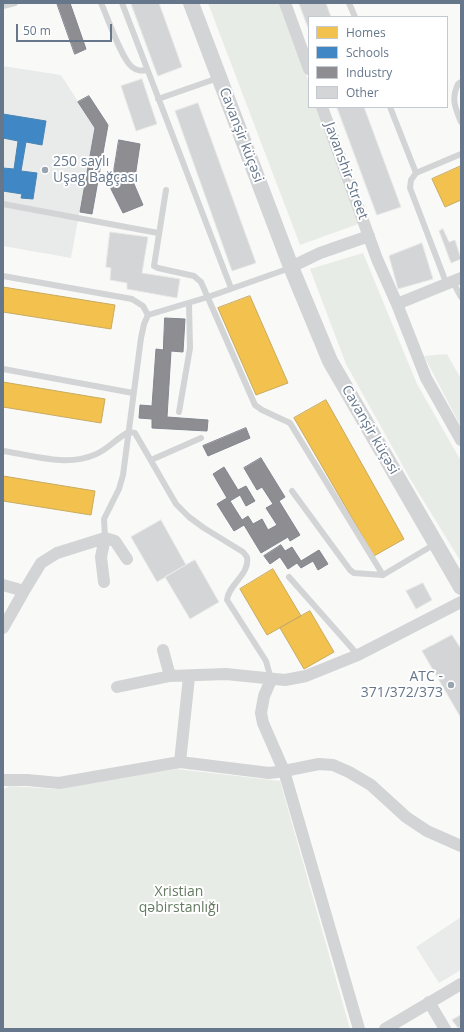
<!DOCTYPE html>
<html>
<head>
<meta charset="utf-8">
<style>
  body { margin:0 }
  #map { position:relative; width:464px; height:1032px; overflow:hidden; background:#f9f9f8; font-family:"Open Sans",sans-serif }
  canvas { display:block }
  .frame { position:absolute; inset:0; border:4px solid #66778b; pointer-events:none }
  .legend { position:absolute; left:308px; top:16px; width:140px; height:92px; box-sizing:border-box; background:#fff; border:1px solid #c2c9d1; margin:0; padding:5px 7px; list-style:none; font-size:12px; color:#66778b }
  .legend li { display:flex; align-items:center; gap:8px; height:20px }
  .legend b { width:20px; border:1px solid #c2c9d1 }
  .scale { position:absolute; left:16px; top:24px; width:96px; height:18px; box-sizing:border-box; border:2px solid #66778b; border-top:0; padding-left:5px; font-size:12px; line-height:14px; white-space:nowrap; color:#66778b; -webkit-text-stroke:3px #fff; paint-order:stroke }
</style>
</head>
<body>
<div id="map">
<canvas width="464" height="1032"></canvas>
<div class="frame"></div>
<ul class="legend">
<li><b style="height:11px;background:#f2c14e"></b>Homes</li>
<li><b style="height:11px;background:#3f88c5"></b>Schools</li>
<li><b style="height:11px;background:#8d8d92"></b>Industry</li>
<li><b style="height:11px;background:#d4d5d6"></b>Other</li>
</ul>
<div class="scale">50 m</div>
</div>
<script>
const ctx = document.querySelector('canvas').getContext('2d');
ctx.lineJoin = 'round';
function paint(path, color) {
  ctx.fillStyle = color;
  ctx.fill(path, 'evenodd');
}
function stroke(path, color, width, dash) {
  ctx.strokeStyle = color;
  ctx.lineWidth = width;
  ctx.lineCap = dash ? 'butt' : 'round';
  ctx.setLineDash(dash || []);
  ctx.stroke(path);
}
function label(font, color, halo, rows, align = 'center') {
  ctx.font = font + ' "Open Sans",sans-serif';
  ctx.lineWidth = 4;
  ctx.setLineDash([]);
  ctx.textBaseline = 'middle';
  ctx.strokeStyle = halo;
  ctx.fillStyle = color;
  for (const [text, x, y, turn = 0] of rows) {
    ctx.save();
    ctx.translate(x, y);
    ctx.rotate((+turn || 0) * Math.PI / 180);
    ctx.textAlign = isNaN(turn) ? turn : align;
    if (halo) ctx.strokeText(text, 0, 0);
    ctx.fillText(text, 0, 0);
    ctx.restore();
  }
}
paint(new Path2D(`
  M3 66 61 75 95 128 71 258 3 246Z
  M461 917V970L439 983 416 947Z`), '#e9ebeb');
paint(new Path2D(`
  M208 3H280L309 82V107H318L361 223 300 245Z
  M363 253 417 384 461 461V562L409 477 346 364 310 269Z
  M447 354 461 379V427L424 356Z
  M177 769 280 781 350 1029H3V790L9 786 56 789Z`), '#e8ece6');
const homes = new Path2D(`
  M461 166V200L445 207 432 179Z
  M3 287 115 305 111 329 3 312Z
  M250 296 288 383 256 395 218 308Z
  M3 382 105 399 101 423 3 407Z
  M326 400 404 539 374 556 294 418Z
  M3 476 95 491 91 515 3 501Z
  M273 569 301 616 267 635 240 589Z
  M310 611 334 652 304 669 280 628Z`);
paint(homes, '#f2c14e');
stroke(homes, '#c8ab60', 1);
const schools = new Path2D(`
  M3 114 46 121 42 145 26 142 21 171 37 173 33 199 21 198 22 194 3 191V168L14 169 18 141 3 138Z`);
paint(schools, '#3f88c5');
stroke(schools, '#4b83b4', 1);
const industry = new Path2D(`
  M57 3H70L86 49 75 54Z
  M89 96 108 125 92 214 80 212 95 128 78 102Z
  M119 140 140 144 134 184 143 205 123 213 111 189Z
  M165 318 185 319 183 352 171 351 167 417 208 420 207 431 152 428V419L139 418 140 405 152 406 156 349 163 350Z
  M246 428 250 438 208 456 203 446Z
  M261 458 285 497 279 501 300 535 290 541 288 537 261 553 244 525 234 531 217 504 227 498 213 474 224 467 238 490 246 486 255 501 246 506 240 495 230 501 242 520 248 516 253 524 262 519 268 530 277 525 266 508 273 504 262 487 257 490 244 468Z
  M281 545 285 551 292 547 301 561 319 550 328 564 318 570 313 561 301 568 297 563 288 569 280 557 270 564 264 556Z`);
paint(industry, '#8d8d92');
stroke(industry, '#818690', 1);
const building = new Path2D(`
  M131 3H159L182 67 158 76Z
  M299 3H326L331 17H309V30Z
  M142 79 157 124 136 131 121 86Z
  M198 103 256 263 232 271 175 111Z
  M337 107H364L401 207 377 215Z
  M443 229 449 242 455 240 461 259 451 263 439 231Z
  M110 232 148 237 142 273 180 279 177 298 127 289V283L110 280 111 268 106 267Z
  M422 243 433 279 398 289 389 256Z
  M161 520 186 565 157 582 131 537Z
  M195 560 219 602 190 619 165 577Z
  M423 583 432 600 416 609 406 591Z
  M452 635 461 649V718L422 651Z
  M461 1015V1027L458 1028 452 1020Z`);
paint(building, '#d4d5d6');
stroke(building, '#e8e8e8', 1);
stroke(new Path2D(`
  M101 3C108 18 121 58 132 67 137 71 141 71 147 70
  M122 3 231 288
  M349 3 355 17
  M3 6 15 3
  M461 82 458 84C451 99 455 107 461 122
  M158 99 218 78
  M390 107 416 173
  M166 190 154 266 158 268 194 276 201 282 255 405 262 410 290 423 383 575
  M3 204 158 233
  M3 276 132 299 143 306 148 315 208 297 290 268
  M453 282 461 297
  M447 285 410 188 411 180 416 173 461 154
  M3 369 133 393
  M179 412 190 348 189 303
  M3 451C32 455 66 467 94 455 108 450 116 438 129 432L135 433 176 504 189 517 204 528 243 552 247 557C250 575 229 583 227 600L266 661 271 679
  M151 460 201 438
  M292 491 350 570 354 573 383 575 435 544
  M105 538 104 519 119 489 123 475 141 338 144 324 148 315
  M289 577 358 655`), '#d3d4d5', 6);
stroke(new Path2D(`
  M285 3 309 69
  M322 107 377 259 397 304 426 378 461 440
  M291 267 320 253 369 236
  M397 304 461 278
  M104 582 101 557 105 538
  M3 585 24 591 41 563 57 553 105 538 115 541 127 559
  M3 628 24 591
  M163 650 170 676 226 674 285 680 306 676 358 655 461 602
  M271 680 264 696 261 713 263 723 284 771 359 1029
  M117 687 170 676
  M180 762 189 677
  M3 780H27L59 783 180 762 269 773 284 771 319 764 333 765 349 772 371 785 406 817 427 831 461 846
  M429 1002 445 1029
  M385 1029 461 984`), '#d3d4d5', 12);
stroke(new Path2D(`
  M191 3 291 267 330 361 461 587`), '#d3d4d5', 16);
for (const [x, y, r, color] of [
  [45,170,4,"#99a4b1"],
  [451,685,4,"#99a4b1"]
]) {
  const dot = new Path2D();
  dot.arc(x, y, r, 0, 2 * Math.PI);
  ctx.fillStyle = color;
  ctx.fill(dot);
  stroke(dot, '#fff', 1.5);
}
label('14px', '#66778b', '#fff', [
  ["Cavanşir küçəsi",241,135,69],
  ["Javanshir Street",346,171,70],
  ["Cavanşir küçəsi",370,430,60]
]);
label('14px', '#66778b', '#fff', [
  ["250 saylı",53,162],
  ["Uşag Bağçası",53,178],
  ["ATC -",443,677,"right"],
  ["371/372/373",443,693,"right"]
], 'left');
label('14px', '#657b62', '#fff', [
  ["Xristian",179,892],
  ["qəbirstanlığı",179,908]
]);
</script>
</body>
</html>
